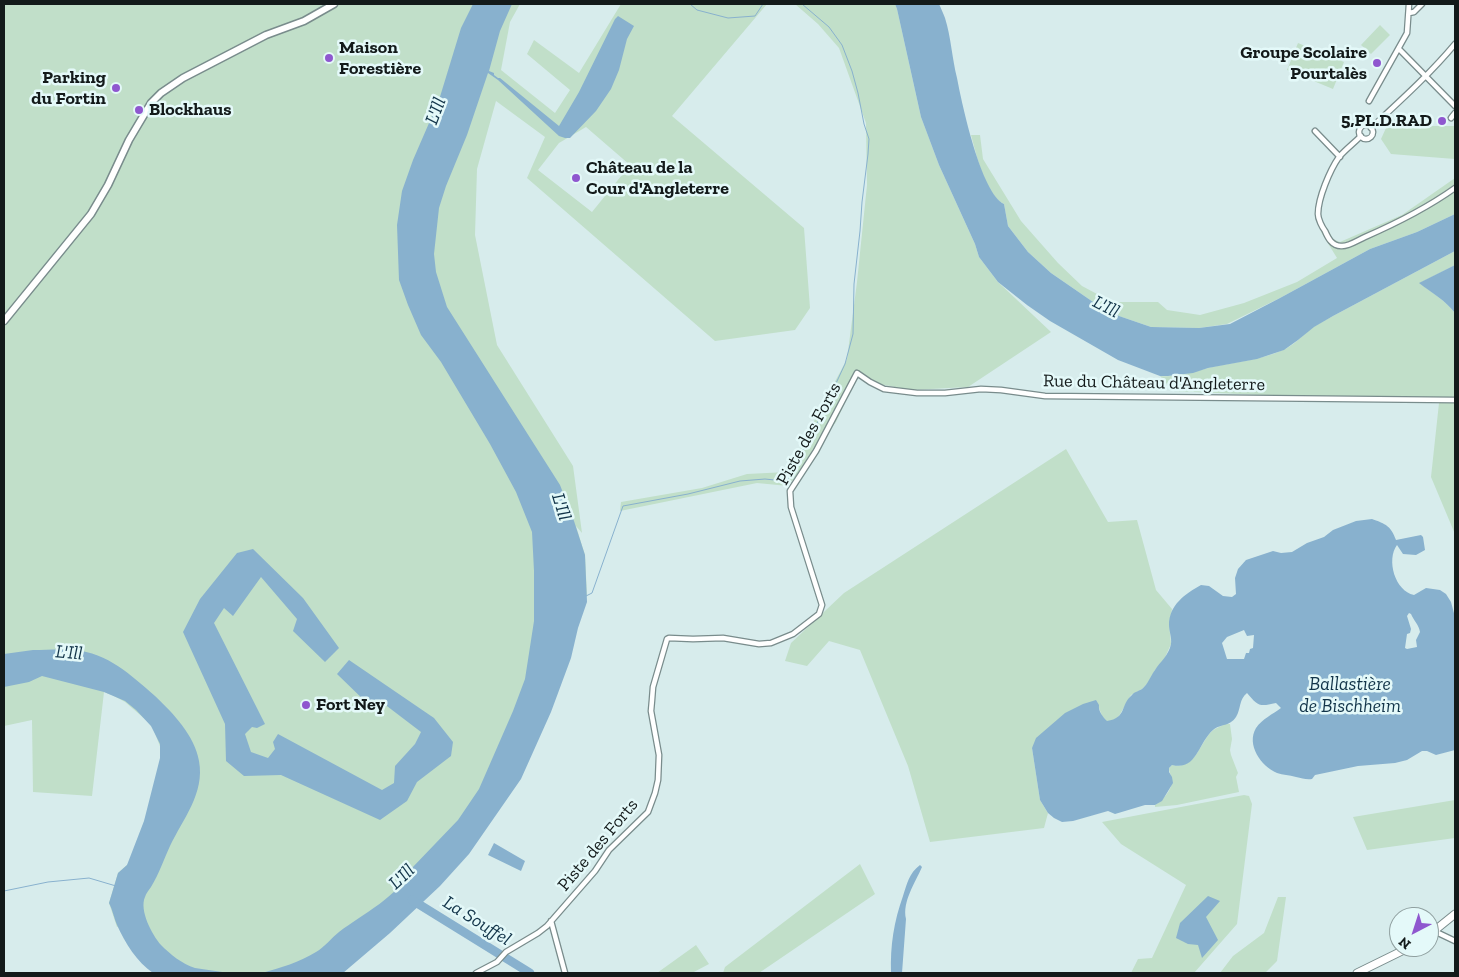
<!DOCTYPE html>
<html>
<head>
<meta charset="utf-8">
<style>
  body { margin:0 }
  #map { position:relative; width:1459px; height:977px; overflow:hidden; background:#d7ecec; font-family:"Zilla Slab",serif }
  canvas { display:block }
  .frame { position:absolute; inset:0; border:5px solid #131a1a; pointer-events:none }
  .north { position:absolute; left:1389px; top:907px; width:50px; height:50px; box-sizing:border-box; background:#e4f9f9; border:1px solid #90a0a0; border-radius:50%; rotate:220deg; font-size:14px; font-weight:700; line-height:20px; text-align:center; color:#131a1a }
  .north::after { content:''; display:block; margin:auto; width:18px; height:22px; background:#8f57cf; clip-path:polygon(50% 0,100% 100%,50% 72%,0 100%) }
</style>
</head>
<body>
<div id="map">
<canvas width="1459" height="977"></canvas>
<div class="frame"></div>
<div class="north">N</div>
</div>
<script>
const ctx = document.querySelector('canvas').getContext('2d');
ctx.lineJoin = 'round';
function paint(path, color) {
  ctx.fillStyle = color;
  ctx.fill(path, 'evenodd');
}
function stroke(path, color, width, dash) {
  ctx.strokeStyle = color;
  ctx.lineWidth = width;
  ctx.lineCap = dash ? 'butt' : 'round';
  ctx.setLineDash(dash || []);
  ctx.stroke(path);
}
function label(font, color, halo, rows, align = 'center') {
  ctx.font = font + ' "Zilla Slab",serif';
  ctx.lineWidth = 5;
  ctx.setLineDash([]);
  ctx.textBaseline = 'middle';
  ctx.strokeStyle = halo;
  ctx.fillStyle = color;
  for (const [text, x, y, turn = 0] of rows) {
    ctx.save();
    ctx.translate(x, y);
    ctx.rotate((+turn || 0) * Math.PI / 180);
    ctx.textAlign = isNaN(turn) ? turn : align;
    if (halo) ctx.strokeText(text, 0, 0);
    ctx.fillText(text, 0, 0);
    ctx.restore();
  }
}
paint(new Path2D(`
  M4 4H520L510 22 501 70 555 113 570 90 527 54 534 40 579 73 621 4H767L672 116 804 228 810 308 795 330 715 341 527 178 545 137 496 101 477 169 475 235 497 345 573 466 582 533 576 526 585 555 587 596 556 600 528 721 423 873 298 973H187L179 970 137 919 117 927 109 903 118 873 127 865 131 859 151 802 160 761 161 749 153 728 146 720 125 702 114 696 104 692 92 796 33 792 32 720 4 726ZM586 127 630 165 592 212 538 170 559 143Z
  M795 4H895L897 9 921 117 939 165 975 244 979 257 998 282 1051 332 968 387 912 390 879 384 859 372 836 422 788 486 757 483 620 511 621 502 702 488 747 474 787 472 847 359 857 282 867 185 866 123 839 48 818 24Z
  M1380 25 1390 35 1371 54 1361 45Z
  M1298 43 1344 62 1333 89 1287 70Z
  M1404 126H1455V159L1391 154 1381 139 1386 128Z
  M971 135H980L983 159 1021 221 1058 263 1082 286 1112 302H1158L1167 310 1200 315 1244 303 1297 282 1337 258 1321 232 1327 228 1333 239 1340 242 1402 215 1455 178V214L1417 232 1370 249 1280 298 1227 324 1199 328 1151 327 1119 316 1096 304 1051 273 1028 252 1008 226 1004 204C985 195 976 153 971 135Z
  M1455 251V265L1420 283C1432 293 1446 301 1455 313V534L1431 477 1439 403 1173 391 1160 376C1178 378 1194 371 1212 367 1236 362 1260 360 1283 350 1294 345 1303 335 1313 327 1320 323 1327 319 1333 316Z
  M1066 449 1108 522 1137 520 1156 590 1172 609 1169 623 1171 644 1163 662 1155 670 1148 683 1142 689 1131 695 1119 716 1116 720 1107 722 1102 716 1099 708 1032 748 1040 800 1048 813 1044 828 930 842 908 766 860 650 829 641 807 666 785 661 791 643 844 593Z
  M1225 724H1230L1232 739 1230 750 1231 755 1238 773 1236 777 1239 792 1177 805 1155 807V805C1162 801 1172 790 1172 781 1172 776 1169 773 1169 768L1172 765C1195 770 1199 745 1211 732 1215 728 1220 727 1225 724Z
  M1244 795 1249 796 1252 804 1237 924 1194 973H1131L1138 959 1152 958 1186 885 1121 844 1102 822Z
  M1455 800V838L1367 850 1353 817Z
  M860 864 875 894 759 973H723L725 967Z
  M1278 897H1286L1277 961 1265 973H1220L1233 956 1264 933Z
  M696 945 709 964 692 973H657Z`), '#c1dfc9');
paint(new Path2D(`
  M473 4H512L500 31 489 71 494 73V75L498 78H500L559 126 579 92 615 19 618 16 634 26 627 39 619 70 611 89 596 111 570 138H565L559 136 498 80 488 73 467 135 446 186 439 208 434 254 436 272 447 307 560 485 574 521 585 555 587 602 578 628 571 658 551 712 521 779 469 854 440 886 390 933 343 973H262C280 968 300 962 316 952 325 947 331 938 339 932 363 914 399 896 411 869L458 820 479 789 513 711 525 679 534 621V571L532 532 516 492 490 444 441 362 421 335 408 305 399 280 397 225 402 191 413 160 439 100 461 28Z
  M895 4H939C941 8 943 13 945 18 951 37 952 58 957 78 962 104 981 193 1004 204L1008 226 1028 252 1051 273 1096 304 1119 316 1151 327 1199 328 1230 324 1280 298 1370 249 1417 232 1455 214V251L1333 316 1314 327 1298 340 1284 350 1257 359 1208 368 1193 373 1168 376H1160L1118 360 1050 321 1027 305 998 282 979 257 975 244 939 165 921 117 897 9Z
  M1455 265V313C1446 301 1432 293 1419 283Z
  M1372 519C1386 524 1391 526 1396 540L1421 535 1423 537 1425 550 1416 555 1403 554 1397 545C1386 560 1395 591 1414 595L1426 588 1440 590 1446 594 1451 602 1455 617V750L1436 755 1427 751H1422L1407 760 1395 763 1358 766 1315 775 1312 779C1306 780 1302 778 1296 777 1289 775 1283 775 1277 773 1261 766 1246 745 1256 728 1262 719 1273 714 1281 708L1276 703C1259 707 1258 706 1247 693 1239 699 1241 709 1236 717 1229 727 1222 723 1213 730 1198 743 1197 771 1172 765L1169 768V772L1172 777 1173 783 1162 801 1155 805H1145L1115 814 1108 811 1073 821 1062 822 1054 818 1048 813 1040 800 1032 748 1036 738 1065 713 1083 704 1096 700 1099 705C1098 711 1103 717 1107 721 1127 718 1120 705 1132 695 1134 692 1139 691 1142 689 1148 684 1150 677 1155 670 1160 662 1169 655 1171 644 1172 638 1169 631 1169 625 1169 605 1185 594 1201 585L1209 586 1223 596 1232 597 1236 594 1235 578 1238 569 1246 560 1273 551 1281 553 1292 552 1307 543 1324 537 1333 530 1356 521ZM1409 613 1411 614C1414 621 1419 625 1420 632L1416 640 1417 647 1407 649 1405 648 1407 634 1410 633 1411 629 1407 616ZM1244 630 1247 636 1254 635 1253 648 1250 649 1249 653H1246L1244 659H1227L1222 643 1227 637Z
  M253 549 303 598 339 648 325 662 293 631 297 619 261 577 233 616 224 608 214 623 265 724 257 728 252 727 245 734 251 752 268 758 275 749 273 742 278 734 382 790 394 783 395 766 415 744 421 732 379 700 369 705 337 674 349 660 434 718 453 742 451 756 417 782 407 801 380 820 281 775 244 776 226 761 225 724 183 632 200 599 237 553Z
  M33 650C46 650 61 649 74 650 108 653 131 675 155 696 173 713 195 736 199 761 205 793 183 819 170 846 164 859 159 874 151 887 149 890 146 893 145 897 139 910 152 935 161 945 170 954 182 964 195 968 206 970 218 971 229 973H153C137 962 125 943 117 925 114 918 113 911 109 903L118 873 127 865 144 821 160 758V744L151 726 136 710 125 701 104 692 42 676 29 682 4 687V654Z
  M494 843 525 861 521 871 488 855Z
  M920 865 922 867C915 883 902 902 906 919L902 973H891C890 946 894 921 903 896 907 884 909 873 920 865Z
  M1208 896 1220 901 1206 917 1218 940 1202 958 1198 945 1188 944 1176 938 1180 923Z`), '#88b1ce');
stroke(new Path2D(`
  M690 4 697 10 728 18 755 16 763 4
  M586 596 592 593 623 506 688 494 740 481 765 479 784 481 788 479 817 424 845 364 853 334 854 284 860 231 862 202 868 154 869 139 864 124 858 93 852 71 842 45 829 27 802 4
  M4 891 48 882 89 878 116 886`), '#88b1ce', 1);
stroke(new Path2D(`
  M412 900 530 973`), '#88b1ce', 9);
const street = new Path2D(`
  M1409 13 1414 12 1422 4
  M1399 49 1455 106
  M1369 101 1407 33 1409 4
  M1451 118 1455 113
  M1359 132a7 7 0 1 1 14 0a7 7 0 1 1-14 0Z
  M1371 128C1400 101 1430 74 1455 44
  M1315 131 1340 157
  M1361 136C1354 143 1345 150 1339 157 1330 170 1318 198 1318 214 1318 219 1322 227 1325 231 1328 238 1332 246 1341 246 1348 247 1358 240 1365 237 1397 223 1427 208 1455 188
  M551 921 565 973
  M1434 931 1455 941
  M476 973 497 962 506 952 538 933 547 926 595 871 609 850 648 812 655 793 658 780 659 755 651 711 652 700 653 687 667 639 669 638 693 639 723 638 759 644 771 643 793 634 819 614 822 605 791 507 790 491 816 451 857 373 870 382 884 389 917 393H945L981 389 1001 390 1045 396 1455 400`);
const secondary = new Path2D(`
  M4 321 91 214 108 185 129 140 151 103 161 93 183 78 266 35 304 21 334 4`);
const primary = new Path2D(`
  M1429 935 1455 914
  M1357 973 1410 947`);
stroke(street, '#798c8c', 7);
stroke(secondary, '#798c8c', 9);
stroke(primary, '#798c8c', 9);
stroke(street, '#fff', 4.5);
stroke(secondary, '#fff', 6);
stroke(primary, '#fff', 7);
for (const [x, y, r, color] of [
  [329,58,5,"#8f57cf"],
  [1377,63,5,"#8f57cf"],
  [116,88,5,"#8f57cf"],
  [139,110,5,"#8f57cf"],
  [1442,121,5,"#8f57cf"],
  [576,178,5,"#8f57cf"],
  [306,705,5,"#8f57cf"]
]) {
  const dot = new Path2D();
  dot.arc(x, y, r, 0, 2 * Math.PI);
  ctx.fillStyle = color;
  ctx.fill(dot);
  stroke(dot, '#e4f9f9', 2);
}
label('bold 18px', '#131a1a', '#e4f9f9', [
  ["Maison",339,48],
  ["Forestière",339,69],
  ["Groupe Scolaire",1367,53,"right"],
  ["Pourtalès",1367,74,"right"],
  ["Parking",106,78,"right"],
  ["du Fortin",106,99,"right"],
  ["Blockhaus",149,110],
  ["5,PL.D.RAD",1432,121,"right"],
  ["Château de la",586,168],
  ["Cour d'Angleterre",586,189],
  ["Fort Ney",316,705]
], 'left');
label('18px', '#131a1a', '#e4f9f9', [
  ["Rue du Château d'Angleterre",1154,383,1],
  ["Piste des Forts",809,434,-61],
  ["Piste des Forts",598,845,-50]
]);
label('italic 19px', '#123449', '#e4f9f9', [
  ["L'Ill",436,111,-69],
  ["L'Ill",1106,307,27],
  ["L'Ill",561,507,73],
  ["L'Ill",69,653,5],
  ["Ballastière",1350,685],
  ["de Bischheim",1350,707],
  ["L'Ill",402,877,-43],
  ["La Souffel",477,921,32]
]);
</script>
</body>
</html>
